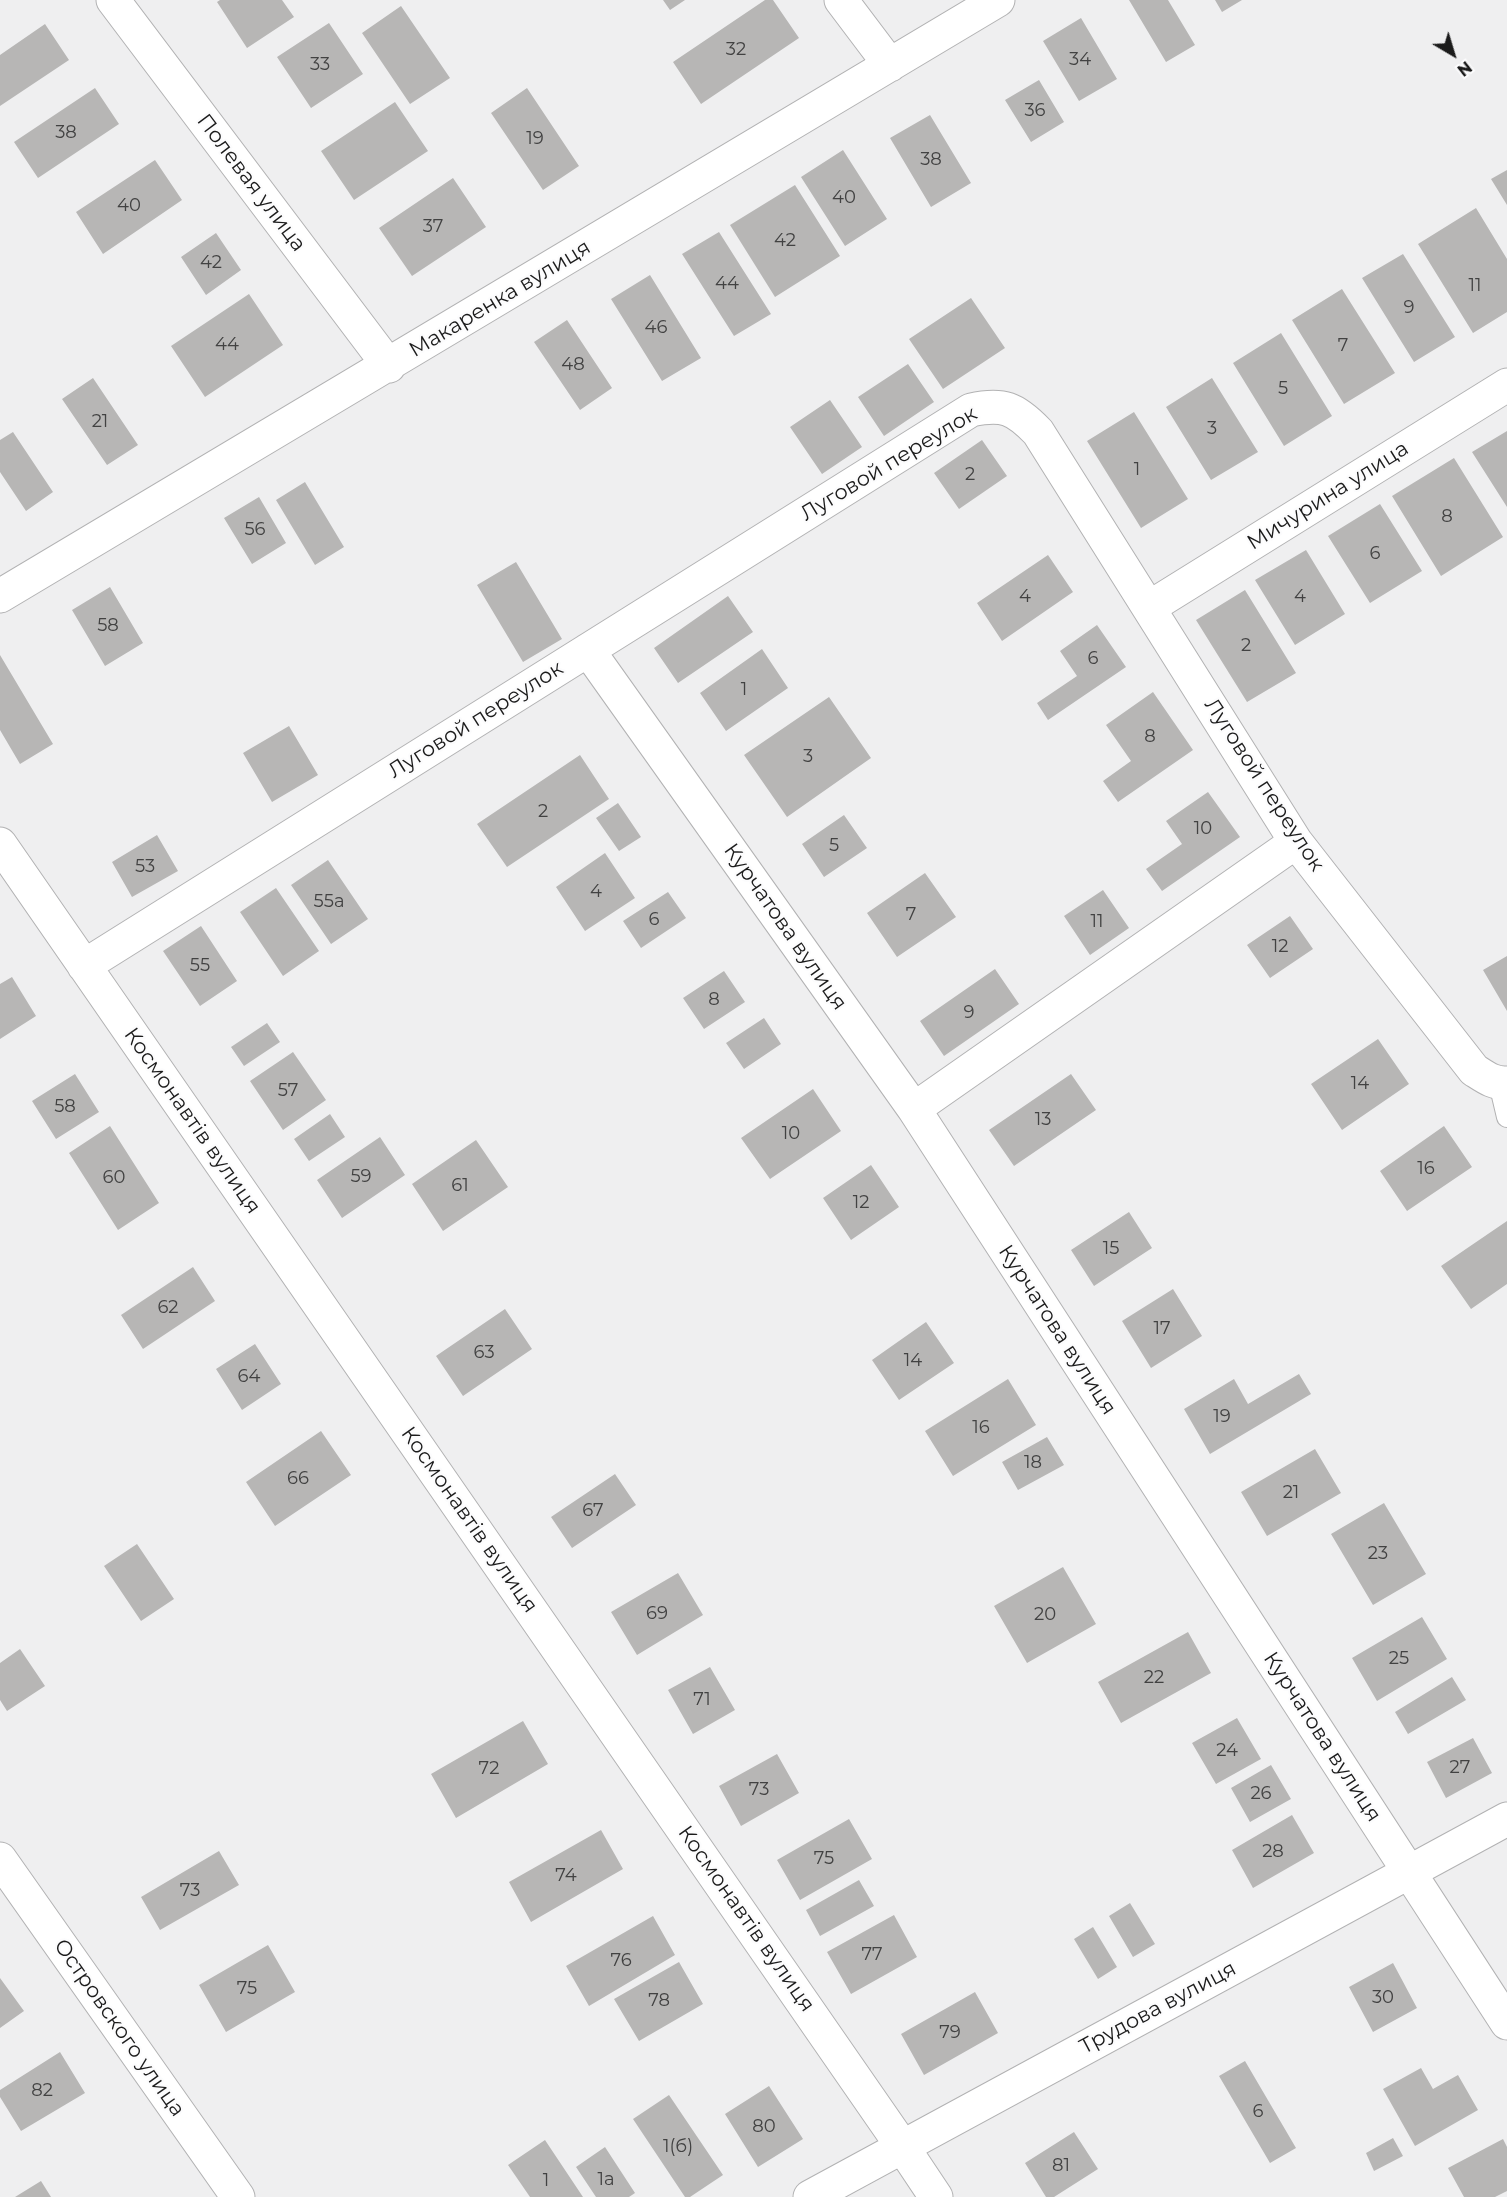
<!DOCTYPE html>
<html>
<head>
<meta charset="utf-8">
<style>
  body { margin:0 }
  #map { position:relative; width:1507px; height:2197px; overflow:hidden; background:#efeff0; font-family:Montserrat,sans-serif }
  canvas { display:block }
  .north { position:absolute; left:1423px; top:24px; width:60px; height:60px; -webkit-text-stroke:4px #fcfcfd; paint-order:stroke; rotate:142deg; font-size:16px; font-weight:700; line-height:24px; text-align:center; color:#1b1b1b }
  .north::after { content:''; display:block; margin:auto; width:21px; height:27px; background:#1b1b1b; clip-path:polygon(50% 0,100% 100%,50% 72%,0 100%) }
</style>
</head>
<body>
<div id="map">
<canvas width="1507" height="2197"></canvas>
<div class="north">N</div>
</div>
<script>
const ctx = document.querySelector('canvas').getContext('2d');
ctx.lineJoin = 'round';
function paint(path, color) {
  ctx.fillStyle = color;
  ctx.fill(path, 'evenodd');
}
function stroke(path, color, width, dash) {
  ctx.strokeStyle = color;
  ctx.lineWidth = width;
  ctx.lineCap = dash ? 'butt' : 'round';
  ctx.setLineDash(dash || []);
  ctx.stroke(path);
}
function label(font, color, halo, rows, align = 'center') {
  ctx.font = font + ' Montserrat,sans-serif';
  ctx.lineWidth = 4.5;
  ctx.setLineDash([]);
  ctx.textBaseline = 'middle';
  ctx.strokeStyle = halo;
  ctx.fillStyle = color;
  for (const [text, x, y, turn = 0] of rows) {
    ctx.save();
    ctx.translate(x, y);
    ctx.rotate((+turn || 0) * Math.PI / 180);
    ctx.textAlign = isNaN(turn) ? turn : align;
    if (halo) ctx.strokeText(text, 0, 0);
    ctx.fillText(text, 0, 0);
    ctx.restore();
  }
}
paint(new Path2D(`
  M220 0H282L294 17 247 48 217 2Z
  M663 0H685L670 10Z
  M765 0H773L799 38 701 104 673 62Z
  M1129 0H1168L1195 45 1166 62Z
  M1215 0H1242L1222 12Z
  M401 6 450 78 410 104 362 33Z
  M1081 18 1117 79 1079 101 1043 41Z
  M329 23 363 74 311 108 277 57Z
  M45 24 69 60 0 106V55Z
  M1039 80 1064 122 1031 142 1005 100Z
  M95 88 119 124 38 178 14 142Z
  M527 88 579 166 543 190 491 113Z
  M395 102 428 151 354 200 321 151Z
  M930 115 971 183 931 207 890 138Z
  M843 150 887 219 845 246 801 177Z
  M155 160 182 200 103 254 76 212Z
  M1507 170V205L1491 179Z
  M453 178 486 227 412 276 379 228Z
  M795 185 840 256 775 297 730 225Z
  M1476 208 1507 259V312L1473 333 1418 244Z
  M719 232 771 314 734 336 682 254Z
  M216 233 241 270 206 295 181 257Z
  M1403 254 1455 337 1414 362 1362 278Z
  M650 275 701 358 662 381 611 299Z
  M1342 289 1395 373 1344 404 1292 320Z
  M249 294 283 345 205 397 171 346Z
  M971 298 1005 348 943 389 909 339Z
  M567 320 612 388 580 410 534 342Z
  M1281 333 1332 416 1284 446 1233 363Z
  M908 364 934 402 884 436 858 397Z
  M93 378 138 445 107 465 62 399Z
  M1212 378 1258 452 1211 480 1166 407Z
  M830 400 862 447 822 474 790 427Z
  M1134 412 1188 499 1141 528 1087 441Z
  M1507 431V507L1472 452Z
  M13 432 53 492 26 511 0 472V440Z
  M982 440 1007 476 959 509 934 473Z
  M1454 458 1503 537 1441 576 1392 496Z
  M305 482 344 547 315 565 276 500Z
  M259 497 286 543 252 564 224 518Z
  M1380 504 1422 571 1370 603 1328 536Z
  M1306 550 1345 614 1295 645 1255 580Z
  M1048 555 1073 592 1002 641 977 603Z
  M516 562 562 639 523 662 477 585Z
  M110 587 143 643 105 666 72 610Z
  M1245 590 1296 673 1247 702 1196 620Z
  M728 596 753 632 678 683 654 648Z
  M1097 625 1126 667 1048 720 1037 703 1077 676 1060 651Z
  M762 649 788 688 726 731 700 693Z
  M0 655 53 744 20 764 0 730Z
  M1153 692 1193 750 1118 802 1103 781 1131 761 1106 725Z
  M829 697 871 758 787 817 744 755Z
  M289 726 318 775 272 802 243 753Z
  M580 755 609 799 507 867 477 824Z
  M1208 792 1240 837 1162 891 1146 869 1182 844 1166 821Z
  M618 803 641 837 619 851 596 818Z
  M844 815 867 848 824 877 802 844Z
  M157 835 178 871 132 897 112 862Z
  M605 853 635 898 585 931 556 887Z
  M328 860 368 919 331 944 291 885Z
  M925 873 956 917 897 957 867 913Z
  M276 888 319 951 283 976 240 912Z
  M1103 890 1129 928 1090 955 1064 916Z
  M668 892 686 918 641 948 623 921Z
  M1290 916 1313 949 1270 978 1247 945Z
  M201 926 237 981 200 1006 163 951Z
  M1507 956V1011L1483 970Z
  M995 969 1019 1004 944 1056 920 1021Z
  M724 971 745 1002 704 1029 683 998Z
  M12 977 36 1016 0 1039V984Z
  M764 1018 781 1044 744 1069 726 1043Z
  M267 1023 280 1042 244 1066 231 1047Z
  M1378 1039 1409 1084 1342 1130 1311 1084Z
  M293 1052 326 1100 283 1130 250 1081Z
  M75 1074 99 1112 56 1139 32 1101Z
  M1071 1074 1096 1110 1014 1166 989 1130Z
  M813 1089 841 1131 770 1179 741 1138Z
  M330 1114 345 1137 309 1161 294 1139Z
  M110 1126 159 1203 118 1230 69 1153Z
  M1444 1126 1472 1167 1407 1211 1380 1171Z
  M380 1137 405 1175 342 1218 317 1180Z
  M476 1140 508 1187 443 1231 412 1184Z
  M871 1165 899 1207 851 1240 823 1198Z
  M1129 1212 1152 1248 1094 1286 1071 1250Z
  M1507 1221V1284L1471 1309 1441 1266Z
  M193 1267 215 1301 143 1349 121 1315Z
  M1173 1289 1202 1336 1151 1368 1122 1321Z
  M505 1309 532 1349 463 1396 436 1356Z
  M926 1322 954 1363 899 1400 872 1360Z
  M255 1344 281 1384 242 1410 216 1369Z
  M1299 1374 1311 1394 1210 1454 1184 1409 1234 1379 1248 1404Z
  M1008 1379 1036 1425 953 1476 925 1431Z
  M321 1431 351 1475 275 1526 246 1482Z
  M1047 1437 1064 1465 1018 1490 1002 1462Z
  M1315 1449 1341 1493 1267 1536 1241 1492Z
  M615 1474 636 1505 572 1548 551 1517Z
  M1384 1503 1426 1574 1373 1605 1331 1534Z
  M137 1544 174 1599 141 1621 104 1566Z
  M1063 1567 1096 1624 1027 1663 994 1606Z
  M678 1573 703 1615 637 1655 611 1612Z
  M1422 1617 1447 1659 1377 1701 1352 1658Z
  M1188 1632 1211 1673 1121 1723 1098 1682Z
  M20 1649 45 1686 7 1711 0 1700V1663Z
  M710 1667 735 1710 693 1734 668 1690Z
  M1452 1677 1466 1700 1408 1734 1395 1712Z
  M1237 1718 1261 1759 1216 1784 1192 1743Z
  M523 1721 548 1764 456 1818 431 1774Z
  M1473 1738 1492 1773 1446 1798 1427 1762Z
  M777 1754 799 1793 741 1826 719 1786Z
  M1271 1765 1291 1799 1250 1822 1231 1788Z
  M1292 1815 1314 1853 1253 1888 1232 1850Z
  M849 1819 872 1859 800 1900 777 1860Z
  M601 1830 623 1869 531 1922 509 1882Z
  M219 1851 239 1885 160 1930 141 1897Z
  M859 1880 874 1906 820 1936 806 1910Z
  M1130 1903 1155 1944 1133 1957 1109 1916Z
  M894 1915 917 1957 851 1994 827 1952Z
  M653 1916 675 1955 589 2006 566 1966Z
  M1093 1927 1117 1967 1098 1979 1074 1939Z
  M268 1945 295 1992 226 2032 199 1985Z
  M679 1962 703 2004 639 2041 614 1999Z
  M1393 1963 1417 2008 1373 2032 1349 1987Z
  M0 1978 24 2011 0 2028Z
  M975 1992 998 2033 924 2075 901 2034Z
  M60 2052 85 2093 21 2131 0 2097V2090Z
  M1245 2061 1296 2148 1270 2163 1219 2076Z
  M1421 2068 1433 2089 1458 2075 1478 2110 1415 2146 1383 2089Z
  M769 2086 803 2139 758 2167 725 2114Z
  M669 2095 723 2175 690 2197H685L633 2119Z
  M1074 2132 1098 2169 1054 2197H1046L1025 2163Z
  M1393 2138 1403 2156 1374 2171 1366 2153Z
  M1503 2139 1507 2147V2191L1495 2197H1464L1448 2168Z
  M545 2140 583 2197H530L508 2165Z
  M605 2147 635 2193 629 2197H596L576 2167Z
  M41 2181 51 2197H15Z`), '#b7b6b5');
const service = new Path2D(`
  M1499 1083 1507 1117`);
const minor = new Path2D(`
  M113 0 389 366
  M841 0 890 65
  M0 596 998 0
  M1150 607 1507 385
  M588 650 914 1109 1507 2023
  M0 844 902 2146 936 2197
  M84 966 971 410C1003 403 1015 408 1038 432L1296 842 1474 1070C1485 1077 1494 1084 1507 1083
  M914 1109 1296 842
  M0 1859 238 2197
  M810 2197 1507 1819`);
stroke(service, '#b2b2b3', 22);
stroke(minor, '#b2b2b3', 35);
stroke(service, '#fff', 20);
stroke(minor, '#fff', 33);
label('18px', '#424242', null, [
  ["32",736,50],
  ["34",1080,60],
  ["33",320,65],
  ["36",1035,111],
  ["38",66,133],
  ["19",535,139],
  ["38",931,160],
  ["40",844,198],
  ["40",129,206],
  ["37",433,227],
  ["42",785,241],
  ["42",211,263],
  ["44",727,284],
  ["11",1475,286],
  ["9",1409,308],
  ["46",656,328],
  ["44",227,345],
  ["7",1343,346],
  ["48",573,365],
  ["5",1283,389],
  ["21",100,422],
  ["3",1212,429],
  ["1",1137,470],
  ["2",970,475],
  ["8",1447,517],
  ["56",255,530],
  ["6",1375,554],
  ["4",1025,597],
  ["4",1300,597],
  ["58",108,626],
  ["2",1246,646],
  ["6",1093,659],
  ["1",744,690],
  ["8",1150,737],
  ["3",808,757],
  ["2",543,812],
  ["10",1203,829],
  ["5",834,846],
  ["53",145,867],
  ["4",596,892],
  ["55а",329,902],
  ["7",911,915],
  ["6",654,920],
  ["11",1097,922],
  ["12",1280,947],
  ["55",200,966],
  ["8",714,1000],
  ["9",969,1013],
  ["14",1360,1084],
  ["57",288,1091],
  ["58",65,1107],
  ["13",1043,1120],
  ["10",791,1134],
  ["16",1426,1169],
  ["59",361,1177],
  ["60",114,1178],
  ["61",460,1186],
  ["12",861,1203],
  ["15",1111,1249],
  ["62",168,1308],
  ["17",1162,1329],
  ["63",484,1353],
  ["14",913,1361],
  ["64",249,1377],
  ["19",1222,1417],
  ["16",981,1428],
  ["18",1033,1463],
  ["66",298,1479],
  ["21",1291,1493],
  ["67",593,1511],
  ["23",1378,1554],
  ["69",657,1614],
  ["20",1045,1615],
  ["25",1399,1659],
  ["22",1154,1678],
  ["71",702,1700],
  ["24",1227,1751],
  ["27",1460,1768],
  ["72",489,1769],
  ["73",759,1790],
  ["26",1261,1794],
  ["28",1273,1852],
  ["75",824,1859],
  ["74",566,1876],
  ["73",190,1891],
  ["77",872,1955],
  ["76",621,1961],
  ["75",247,1989],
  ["30",1383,1998],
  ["78",659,2001],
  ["79",950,2033],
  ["82",42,2091],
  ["6",1258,2112],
  ["80",764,2127],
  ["1(б)",678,2147],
  ["81",1061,2166],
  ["1а",606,2180],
  ["1",546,2181]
]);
label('21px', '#1b1b1b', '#fcfcfd', [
  ["Полевая улица",251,183,53],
  ["Макаренка вулиця",500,299,-31],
  ["Луговой переулок",889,464,-31],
  ["Мичурина улица",1328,496,-32],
  ["Луговой переулок",476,720,-32],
  ["Луговой переулок",1264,785,57],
  ["Курчатова вулиця",785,927,55],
  ["Космонавтів вулиця",192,1121,55],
  ["Курчатова вулиця",1057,1330,57],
  ["Космонавтів вулиця",469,1520,55],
  ["Курчатова вулиця",1322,1737,57],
  ["Космонавтів вулиця",746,1919,55],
  ["Трудова вулиця",1158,2008,-28],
  ["Островского улица",119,2028,55]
]);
</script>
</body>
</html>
